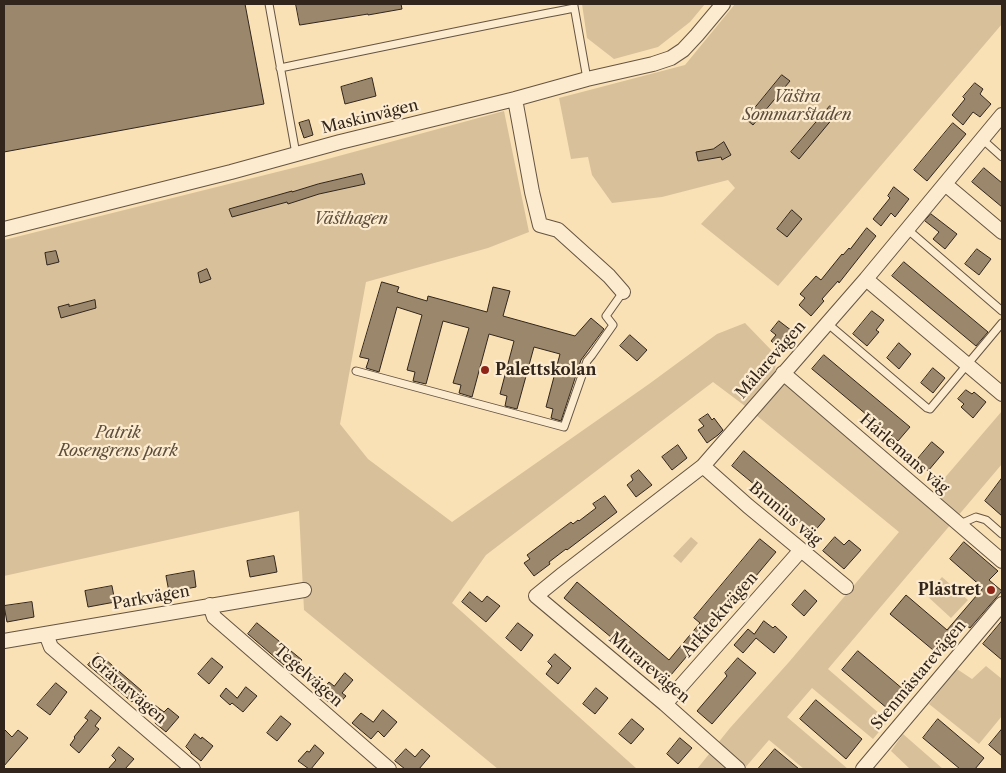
<!DOCTYPE html>
<html>
<head>
<meta charset="utf-8">
<style>
  body { margin:0 }
  #map { position:relative; width:1006px; height:773px; overflow:hidden; background:#fae0b5; font-family:"Libre Caslon Text",serif }
  canvas { display:block }
  .frame { position:absolute; inset:0; border:5px solid #32261c; pointer-events:none }
</style>
</head>
<body>
<div id="map">
<canvas width="1006" height="773"></canvas>
<div class="frame"></div>
</div>
<script>
const ctx = document.querySelector('canvas').getContext('2d');
ctx.lineJoin = 'round';
function paint(path, color) {
  ctx.fillStyle = color;
  ctx.fill(path, 'evenodd');
}
function stroke(path, color, width, dash) {
  ctx.strokeStyle = color;
  ctx.lineWidth = width;
  ctx.lineCap = dash ? 'butt' : 'round';
  ctx.setLineDash(dash || []);
  ctx.stroke(path);
}
function label(font, color, halo, rows, align = 'center') {
  ctx.font = font + ' "Libre Caslon Text",serif';
  ctx.lineWidth = 4.5;
  ctx.setLineDash([]);
  ctx.textBaseline = 'middle';
  ctx.strokeStyle = halo;
  ctx.fillStyle = color;
  for (const [text, x, y, turn = 0] of rows) {
    ctx.save();
    ctx.translate(x, y);
    ctx.rotate((+turn || 0) * Math.PI / 180);
    ctx.textAlign = isNaN(turn) ? turn : align;
    if (halo) ctx.strokeText(text, 0, 0);
    ctx.fillText(text, 0, 0);
    ctx.restore();
  }
}
paint(new Path2D(`
  M582 4H705L690 22 658 47 614 59 587 38Z
  M735 4H1002V24L778 286 701 224 735 188 728 180 662 197 612 203 592 175 588 157 571 159 559 98 685 65Z
  M504 111 529 232 488 248 366 282 340 424 368 459 452 522 649 384 717 334 745 323 776 355 775 376 797 393 924 502 1002 411V464L828 669 888 721 873 739 812 688 787 717 848 769H804L769 740 744 769H697L730 728 789 662 899 532 745 406 713 382 486 555 452 603 637 769H498L304 610 299 511 4 576V240L313 163Z
  M691 537 698 543 681 563 673 556Z
  M942 577 968 600 951 618 926 595Z
  M986 666 1002 679V716L979 744 929 704 957 669 972 679Z
  M903 734 943 769H910L891 751Z`), '#d8c09b');
const building = new Path2D(`
  M4 4H245L264 104 4 152Z
  M296 4H401L402 9 368 15V14L300 25Z
  M782 75 790 81 753 125 746 119Z
  M372 78 376 96 345 104 341 87Z
  M975 83 983 89 980 94 991 104 980 117 973 112 963 125 952 115 965 99 963 97Z
  M830 106 838 112 799 159 791 152Z
  M309 120 313 135 304 138 299 123Z
  M953 123 966 134 927 181 914 170Z
  M724 142 731 155 722 160 721 157 698 161 696 152 713 149Z
  M984 168 1002 183V207L972 182Z
  M362 174 365 184 319 194 288 204 287 202 232 217 229 209 292 191V192L318 184Z
  M894 187 909 199 895 217 891 213 881 226 873 219 890 198 888 196Z
  M792 210 802 219 787 237 777 229Z
  M931 214 957 234 945 249 933 239 939 232 925 221Z
  M867 228 876 236 839 283 838 281 822 299 824 301 811 316 799 305 805 298 800 294 816 276 821 280 842 254 843 255 849 248 850 249Z
  M977 249 991 259 979 275 965 264Z
  M56 251 59 262 47 265 45 253Z
  M904 262 988 332 976 346 892 276Z
  M207 269 211 279 200 283 198 273Z
  M382 282 399 287 397 292 427 301 428 296 487 312 493 287 510 291 503 316 575 336 591 318 604 329 581 360 561 421 551 418 553 409 546 407 560 354 534 347 517 409 505 406 507 396 500 394 514 341 489 334 472 397 459 393 461 385 453 383 469 328 443 321 426 384 413 381 415 372 407 370 422 315 397 307 379 372 366 368 369 359 360 357Z
  M95 300 96 308 61 318 58 307 69 304V306Z
  M872 311 884 320 876 330 879 332 867 346 853 334Z
  M779 321 796 334 783 350 771 341 776 335 771 331Z
  M630 335 647 350 637 361 620 346Z
  M899 343 911 354 899 369 887 358Z
  M824 355 910 427 898 441 812 369Z
  M933 368 945 378 933 393 921 383Z
  M966 390 972 394 974 392 986 402 973 418 961 407 964 404 958 399Z
  M708 414 712 420 714 418 723 430 718 435 707 443 698 430 704 426 699 420Z
  M932 442 944 452 928 471 916 461Z
  M678 445 687 458 672 470 662 457Z
  M744 451 825 519 813 533 732 466Z
  M639 470 652 485 636 497 627 485 633 480 631 476Z
  M1002 478V516L985 501Z
  M605 496 617 512 567 550 566 549 549 562 550 564 534 576 524 563 530 559 527 555 571 522 573 524 578 520 579 521 596 508 593 504Z
  M835 537 844 545 849 540 861 550 844 569 823 551Z
  M760 539 776 552 710 631 709 630 665 682 564 598 577 582 669 660 700 623 694 618Z
  M964 542 998 571 989 580 1002 591 970 628 967 626 963 631 961 629 939 655 890 614 906 595 947 630 983 588 950 559Z
  M274 556 277 572 250 577 247 561Z
  M194 571 196 587 169 592 166 576Z
  M112 586 115 602 88 607 85 591Z
  M805 590 817 601 804 616 792 605Z
  M470 592 482 602 487 596 500 606 486 622 462 602Z
  M32 602 34 617 7 622 4 606Z
  M764 621 773 628 775 626 787 637 774 653 756 638 743 653 734 645 748 629 754 634Z
  M1002 621V660L983 644Z
  M257 623 302 660 292 672 248 634Z
  M518 623 533 635 521 651 506 638Z
  M858 651 904 690 888 709 842 670Z
  M98 653 142 691 132 702 88 665Z
  M555 654 571 668 558 684 546 674 552 666 548 662Z
  M212 658 223 667 209 684 198 674Z
  M738 658 756 673 712 724 697 711 727 676 725 673Z
  M345 673 353 680 342 693 346 696 335 708 319 694 329 682 334 686Z
  M56 683 67 692 50 715 37 705Z
  M246 687 257 696 243 712 232 703 230 705 220 696 226 688 237 698Z
  M596 688 608 698 595 714 583 704Z
  M816 700 862 739 846 759 800 719Z
  M156 706 164 712 168 708 179 717 166 732 155 723 156 721 149 715Z
  M91 710 101 718 95 726 99 729 79 753 70 745 75 738 74 737 88 720 85 718Z
  M383 710 397 722 384 737 378 731 371 739 352 723 361 713 373 722Z
  M281 716 291 724 277 741 267 733Z
  M632 719 644 729 631 744 619 734Z
  M938 719 984 758 975 769H960L923 738Z
  M4 729 12 737 18 730 28 738 4 766Z
  M1002 729V756L989 745Z
  M195 734 201 739 202 737 213 746 201 761 191 753V752L186 747Z
  M680 738 692 748 678 764 667 754Z
  M315 745 324 753 311 769H309L298 761 307 751 309 752Z
  M119 747 134 759 125 769H108L116 760 112 756Z
  M406 749 415 757 422 749 430 756 419 769H405L395 761Z
  M775 749 799 769H758Z`);
paint(building, '#9a876c');
stroke(building, '#32261c', 1);
const lane = new Path2D(`
  M269 4 296 154
  M574 6 587 79
  M280 68C378 48 476 27 574 8
  M982 139 1002 157
  M907 229 1002 311
  M827 323 927 408 930 409 1002 323
  M356 371 564 427 587 361 592 355 613 325 606 316 623 292
  M960 524 976 517 986 520 1002 534`);
const street = new Path2D(`
  M515 99 532 192 540 225 558 230 609 276 623 292
  M945 184 1002 232
  M4 229 231 172 340 142 515 99 587 79 653 64 671 58 683 50 697 35 723 4
  M866 279 1002 394
  M783 373 1002 561
  M703 466 748 506 846 587
  M210 605 214 617 389 769
  M46 634 51 647 193 769
  M4 641 304 590
  M665 704 801 550
  M738 769 665 704 536 596 563 574 703 466 866 279 1002 115
  M863 769 1002 604`);
stroke(lane, '#645442', 9);
stroke(street, '#645442', 16);
stroke(lane, '#fcebcf', 7);
stroke(street, '#fcebcf', 14);
for (const [x, y, r, color] of [
  [485,370,5,"#8f2418"],
  [991,590,5,"#8f2418"]
]) {
  const dot = new Path2D();
  dot.arc(x, y, r, 0, 2 * Math.PI);
  ctx.fillStyle = color;
  ctx.fill(dot);
  stroke(dot, '#fcebcf', 2);
}
label('italic 16px', '#5c4c3c', '#fcebcf', [
  ["Västra",797,97],
  ["Sommarstaden",797,115],
  ["Västhagen",351,219],
  ["Patrik",118,433],
  ["Rosengrens park",118,451]
]);
label('16px', '#32261c', '#fcebcf', [
  ["Maskinvägen",370,117,-14],
  ["Målarevägen",771,360,-49],
  ["Hårlemans väg",904,454,41],
  ["Brunius väg",785,514,40],
  ["Parkvägen",151,598,-10],
  ["Arkitektvägen",720,615,-49],
  ["Murarevägen",649,668,40],
  ["Stenmästarevägen",919,675,-50],
  ["Tegelvägen",308,676,41],
  ["Grävarvägen",128,690,41]
]);
label('bold 16px', '#32261c', '#fcebcf', [
  ["Palettskolan",495,370],
  ["Plåstret",981,590,"right"]
], 'left');
</script>
</body>
</html>
